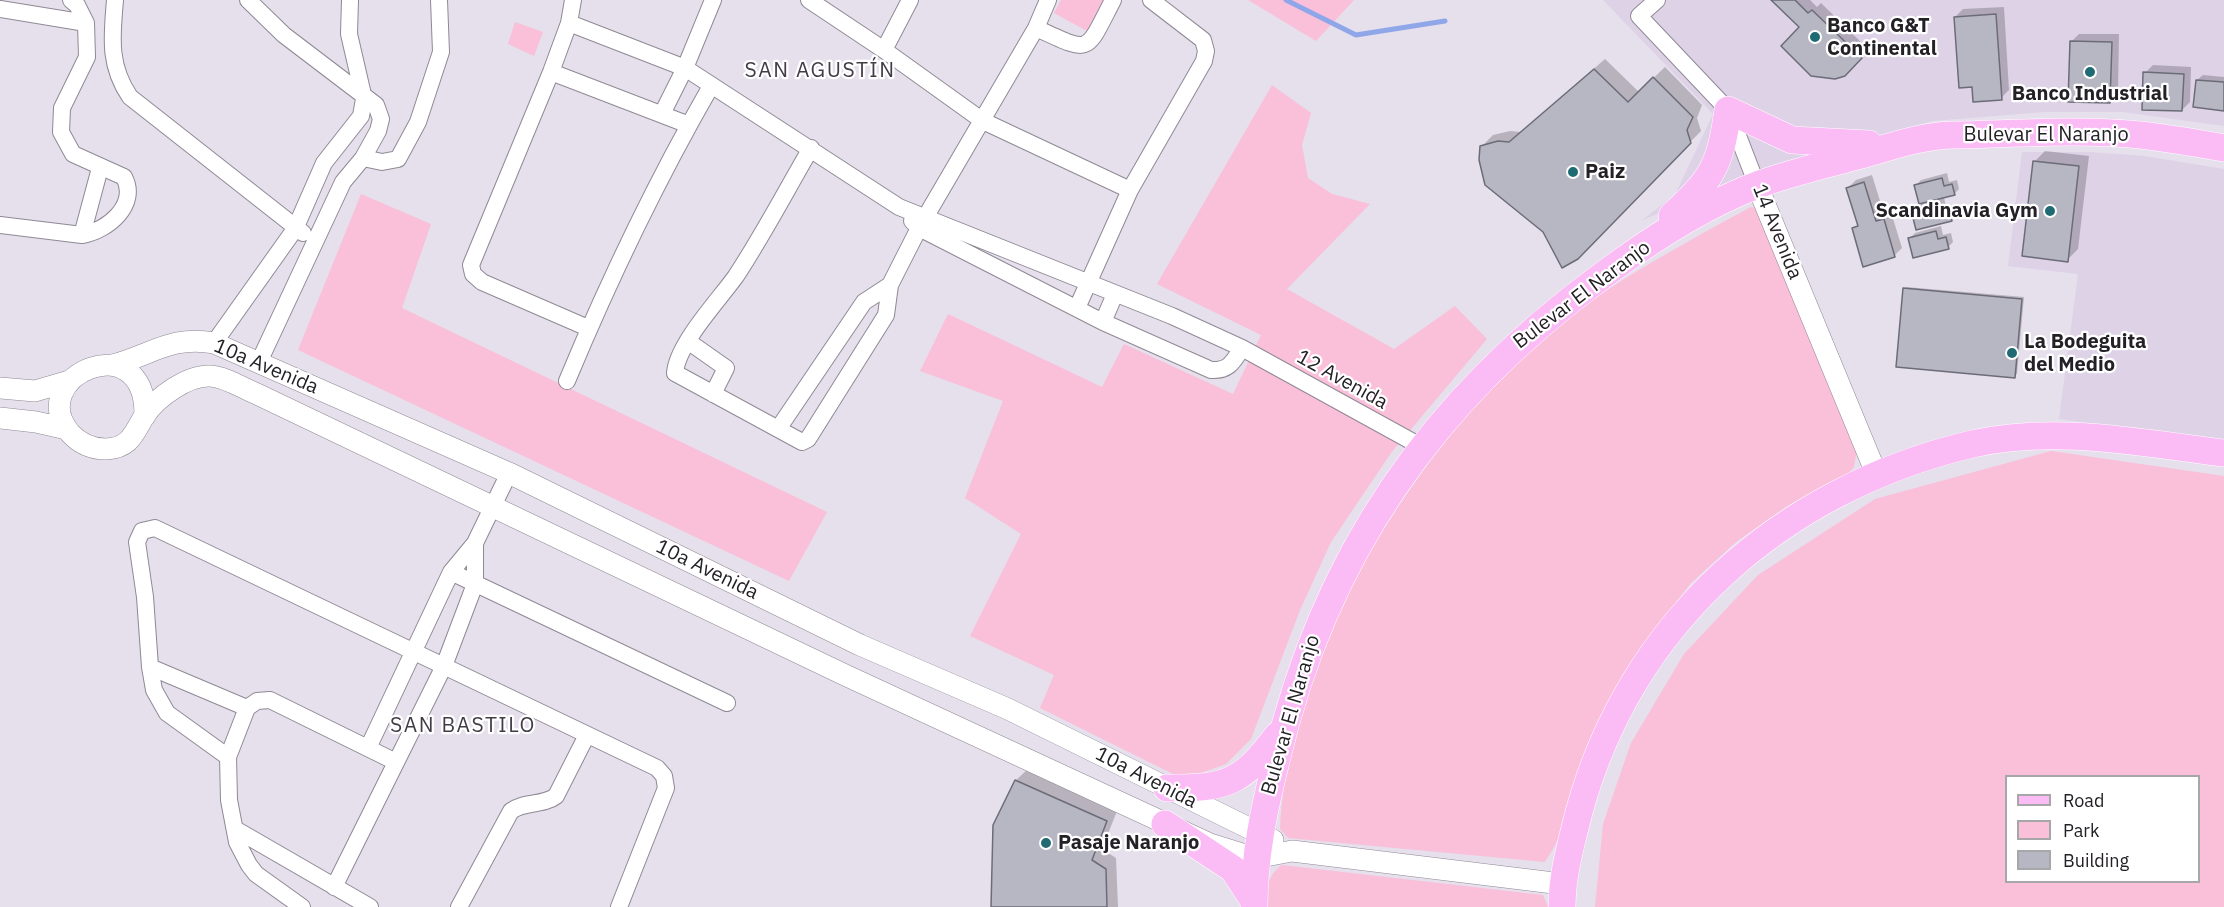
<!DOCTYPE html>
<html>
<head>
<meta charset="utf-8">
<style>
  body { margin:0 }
  #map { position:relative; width:2224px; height:907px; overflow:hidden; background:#e6dfec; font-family:"IBM Plex Sans",sans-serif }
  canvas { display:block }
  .legend { position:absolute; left:2005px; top:775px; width:195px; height:108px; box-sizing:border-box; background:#fff; border:2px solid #a7a6a8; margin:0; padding:8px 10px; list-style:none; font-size:18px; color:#242126 }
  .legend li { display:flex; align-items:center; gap:12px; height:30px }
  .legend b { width:30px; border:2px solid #a7a6a8 }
</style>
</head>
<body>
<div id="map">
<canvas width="2224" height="907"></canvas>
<ul class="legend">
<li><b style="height:8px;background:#fbbbf5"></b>Road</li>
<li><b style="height:16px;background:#fabfd9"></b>Park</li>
<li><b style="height:16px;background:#b7b6c3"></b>Building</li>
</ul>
</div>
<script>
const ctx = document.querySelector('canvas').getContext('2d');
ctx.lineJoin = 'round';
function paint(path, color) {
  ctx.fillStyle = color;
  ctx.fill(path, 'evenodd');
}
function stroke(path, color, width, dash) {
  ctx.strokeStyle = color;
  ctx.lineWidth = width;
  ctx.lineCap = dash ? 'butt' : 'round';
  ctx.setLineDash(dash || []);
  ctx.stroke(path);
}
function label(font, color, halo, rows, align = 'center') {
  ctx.font = font + ' "IBM Plex Sans",sans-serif';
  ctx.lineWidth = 4.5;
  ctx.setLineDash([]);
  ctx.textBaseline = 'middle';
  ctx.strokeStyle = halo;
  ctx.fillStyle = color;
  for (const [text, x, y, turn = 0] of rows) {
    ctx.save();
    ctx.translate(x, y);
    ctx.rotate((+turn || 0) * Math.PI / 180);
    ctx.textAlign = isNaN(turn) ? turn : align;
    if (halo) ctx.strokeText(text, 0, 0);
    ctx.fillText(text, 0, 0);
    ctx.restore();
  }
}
paint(new Path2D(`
  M1603 0H2224V126L2123 112H2045L1932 121 1810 156 1699 195 1641 221 1675 195 1713 114Z
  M2022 152H2090L2144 156 2224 169V443L2059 419 2078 274 2008 266Z`), '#ddd2e6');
paint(new Path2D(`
  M1061 0H1103L1087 31 1054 13Z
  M1248 0H1354L1316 41Z
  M515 22 543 32 534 56 508 44Z
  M1272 85 1311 113 1302 145 1308 178 1332 194 1370 204 1287 289 1394 349 1455 306 1487 339 1391 453 1331 542 1300 610 1251 739 1226 764 1201 773 1175 775 1040 708 1054 675 970 636 1021 534 965 498 1003 401 920 371 948 314 1102 387 1124 344 1233 394 1261 335 1157 284Z
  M361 194 431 224 402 308 827 512 789 581 298 350Z
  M1751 207 1759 208 1858 444 1854 467 1845 477 1789 505 1736 542 1691 583 1639 650 1599 719 1560 837 1545 862 1288 838 1280 829C1288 680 1364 542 1456 428 1486 392 1517 356 1553 326 1566 314 1583 305 1598 296 1648 263 1699 235 1751 207Z
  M2051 451 2224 476V907H1595L1603 824 1631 743 1684 654 1758 575 1875 499ZM2006 776H2198V882H2006Z
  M1282 865 1543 895 1548 907H1267C1267 889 1266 876 1282 865Z`), '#fabfd9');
paint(new Path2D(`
  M1773 0H1810L1817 7 1821 3 1868 49 1844 74Z
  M2004 7 2009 90 2001 98 1973 85 1955 17 1963 9Z
  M2079 34H2119L2118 93 2110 101 2071 42Z
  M1605 59 1639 92 1665 67 1702 105 1697 118 1701 131 1577 258 1544 231 1482 146 1493 135 1510 131 1521 132Z
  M2153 65 2191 67 2190 102 2182 110 2145 73Z
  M2203 75 2224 77V109L2197 80Z
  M2045 151 2089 156 2078 249 2067 260 2034 162Z
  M1947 173 1949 182 1957 180 1959 189 1954 194 1944 197 1946 207 1954 205 1956 214 1951 219 1913 210 1921 205 1916 185 1921 180Z
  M1872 175 1884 214 1891 212 1902 248 1894 256 1853 229 1859 224 1848 188 1856 180Z
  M1941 226 1943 235 1951 233 1953 242 1948 247 1910 238 1915 233Z
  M1906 287 2024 297 2017 374 2014 376 1904 289Z
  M1027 770 1117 811 1102 849 1116 858 1118 907H993L994 825 1016 780Z`), '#0003');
stroke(new Path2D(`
  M1286 0 1356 35 1445 21`), '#8fa7e9', 5);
const building = new Path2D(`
  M1771 0H1795L1808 13 1812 10 1862 58 1845 76 1835 79 1811 76 1781 46 1799 27Z
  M1996 14 2002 100 1973 102 1972 87 1959 88 1954 17Z
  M2070 41 2112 42 2110 103 2068 102Z
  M1594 69 1628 102 1653 77 1693 117 1687 130 1691 143 1578 259 1562 268 1543 232 1485 185 1479 160 1480 146 1498 141 1509 142Z
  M2143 72 2184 74 2182 111 2142 110Z
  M2196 80 2224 82V111L2193 107Z
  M2033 161 2079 166 2068 262 2022 256Z
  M1942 178 1944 186 1952 184 1955 195 1919 204 1914 185Z
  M1864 182 1876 221 1884 219 1895 257 1863 267 1852 228 1858 226 1846 188Z
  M1939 203 1941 211 1949 209 1952 221 1916 230 1911 210Z
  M1936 231 1938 239 1946 237 1949 249 1913 258 1908 238Z
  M1903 288 2022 299 2015 378 1896 367Z
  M1015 780 1107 821 1092 860 1106 869 1107 907H991L993 825Z`);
paint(building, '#b7b6c3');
stroke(building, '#6c6c78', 1.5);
const minor = new Path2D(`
  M115 0C112 36 108 65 130 97L303 233
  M248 0 284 35 376 105 381 119 378 131 363 158 343 182 259 362
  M573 0 569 23 551 72 471 265 473 274 482 282 588 328
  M809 0 884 50 983 121 1130 190
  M1657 0 1639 16 1728 110 1757 185
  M0 9 86 23
  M569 23 685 68 899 207 1172 316 1242 348 1422 447
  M1036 28C1092 54 1085 54 1113 0
  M884 50 910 0
  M551 72 689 125
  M662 114 685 68 713 0
  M811 148C786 191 763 235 736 276 719 300 677 344 675 373L802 442 808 439 886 315 890 285 919 228 1036 28 1048 0
  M363 158 382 162 398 159 418 122 441 52 439 0
  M912 221 919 228 1103 322 1211 370C1229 371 1233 362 1242 348
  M0 225 82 235C107 231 139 205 124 177L73 154 61 132 62 108 87 57 86 23 77 5 71 0
  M82 235 100 168
  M1077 308 1130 190 1204 61 1206 51 1203 40 1151 0
  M1103 322 1115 294
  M689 342 726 368 713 394
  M214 343 295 229 324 163 361 116 364 99 349 34 350 0
  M567 381C609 280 657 180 711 86
  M778 429 864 302 890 285
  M451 572 727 703
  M150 667 247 708
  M368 748 451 572 475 543 509 473
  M228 757 167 713 154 690 150 667 145 597 137 542 142 531 155 528 657 768 664 776 666 788 619 907
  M235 829 370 907
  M334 887 444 666 475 584V543
  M302 907 256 874 249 865 237 842 229 800 228 757 247 708 257 701 270 700 396 762
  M459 907 511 811C524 801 543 806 556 796L587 735`);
const tertiary = new Path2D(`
  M1757 185 1876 473
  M113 365C151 355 172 335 214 343L509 473 860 645 1008 709 1273 840
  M0 388 35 391 69 381
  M145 416C146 322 23 377 70 433 80 444 91 449 106 449 131 448 134 432 145 415 157 397 188 375 210 376 226 377 242 388 257 394L845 675 1210 844 1255 858 1292 851 1562 884
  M0 418 36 422 67 429`);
const primary = new Path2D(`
  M1672 216C1713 178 1720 166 1728 110L1792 140 1869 144
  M1167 788C1227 788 1241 784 1278 735
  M1165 824 1233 869 1254 901
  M1254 907C1254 856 1264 810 1276 761 1324 556 1432 400 1602 276 1650 240 1703 205 1760 184 1793 172 1828 164 1861 155 1890 147 1921 136 1951 135 2013 134 2078 129 2140 135 2168 138 2196 143 2224 148
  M1562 907C1562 874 1571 844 1579 812 1631 621 1782 489 1972 444 2055 425 2141 443 2224 453`);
stroke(minor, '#8f8995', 18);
stroke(tertiary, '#8f8995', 22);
stroke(primary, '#fff', 28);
stroke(minor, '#fff', 16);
stroke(tertiary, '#fff', 21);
stroke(primary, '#fbbbf5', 27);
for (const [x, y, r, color] of [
  [1815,37,6,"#1f6a73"],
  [2090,72,6,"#1f6a73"],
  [1573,172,6,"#1f6a73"],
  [2050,211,6,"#1f6a73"],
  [2012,353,6,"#1f6a73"],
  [1046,843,6,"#1f6a73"]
]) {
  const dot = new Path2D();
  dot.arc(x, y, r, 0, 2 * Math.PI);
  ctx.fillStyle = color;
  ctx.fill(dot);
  stroke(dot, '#fff', 2);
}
label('bold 20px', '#242126', '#fff', [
  ["Banco G&T",1827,26],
  ["Continental",1827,49],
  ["Banco Industrial",2090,94,"center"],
  ["Paiz",1585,172],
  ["Scandinavia Gym",2038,211,"right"],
  ["La Bodeguita",2024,342],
  ["del Medio",2024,365],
  ["Pasaje Naranjo",1058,843]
], 'left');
label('20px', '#242126', '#fff', [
  ["Bulevar El Naranjo",2046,135],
  ["14 Avenida",1777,232,68],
  ["Bulevar El Naranjo",1582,295,-37],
  ["10a Avenida",266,367,23],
  ["12 Avenida",1342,380,29],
  ["10a Avenida",707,570,26],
  ["Bulevar El Naranjo",1291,715,-74],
  ["10a Avenida",1146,778,27]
]);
ctx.letterSpacing = '1.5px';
label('21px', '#413c46', '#fff', [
  ["SAN AGUSTÍN",820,71],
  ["SAN BASTILO",463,726]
]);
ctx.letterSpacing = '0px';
</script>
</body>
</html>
